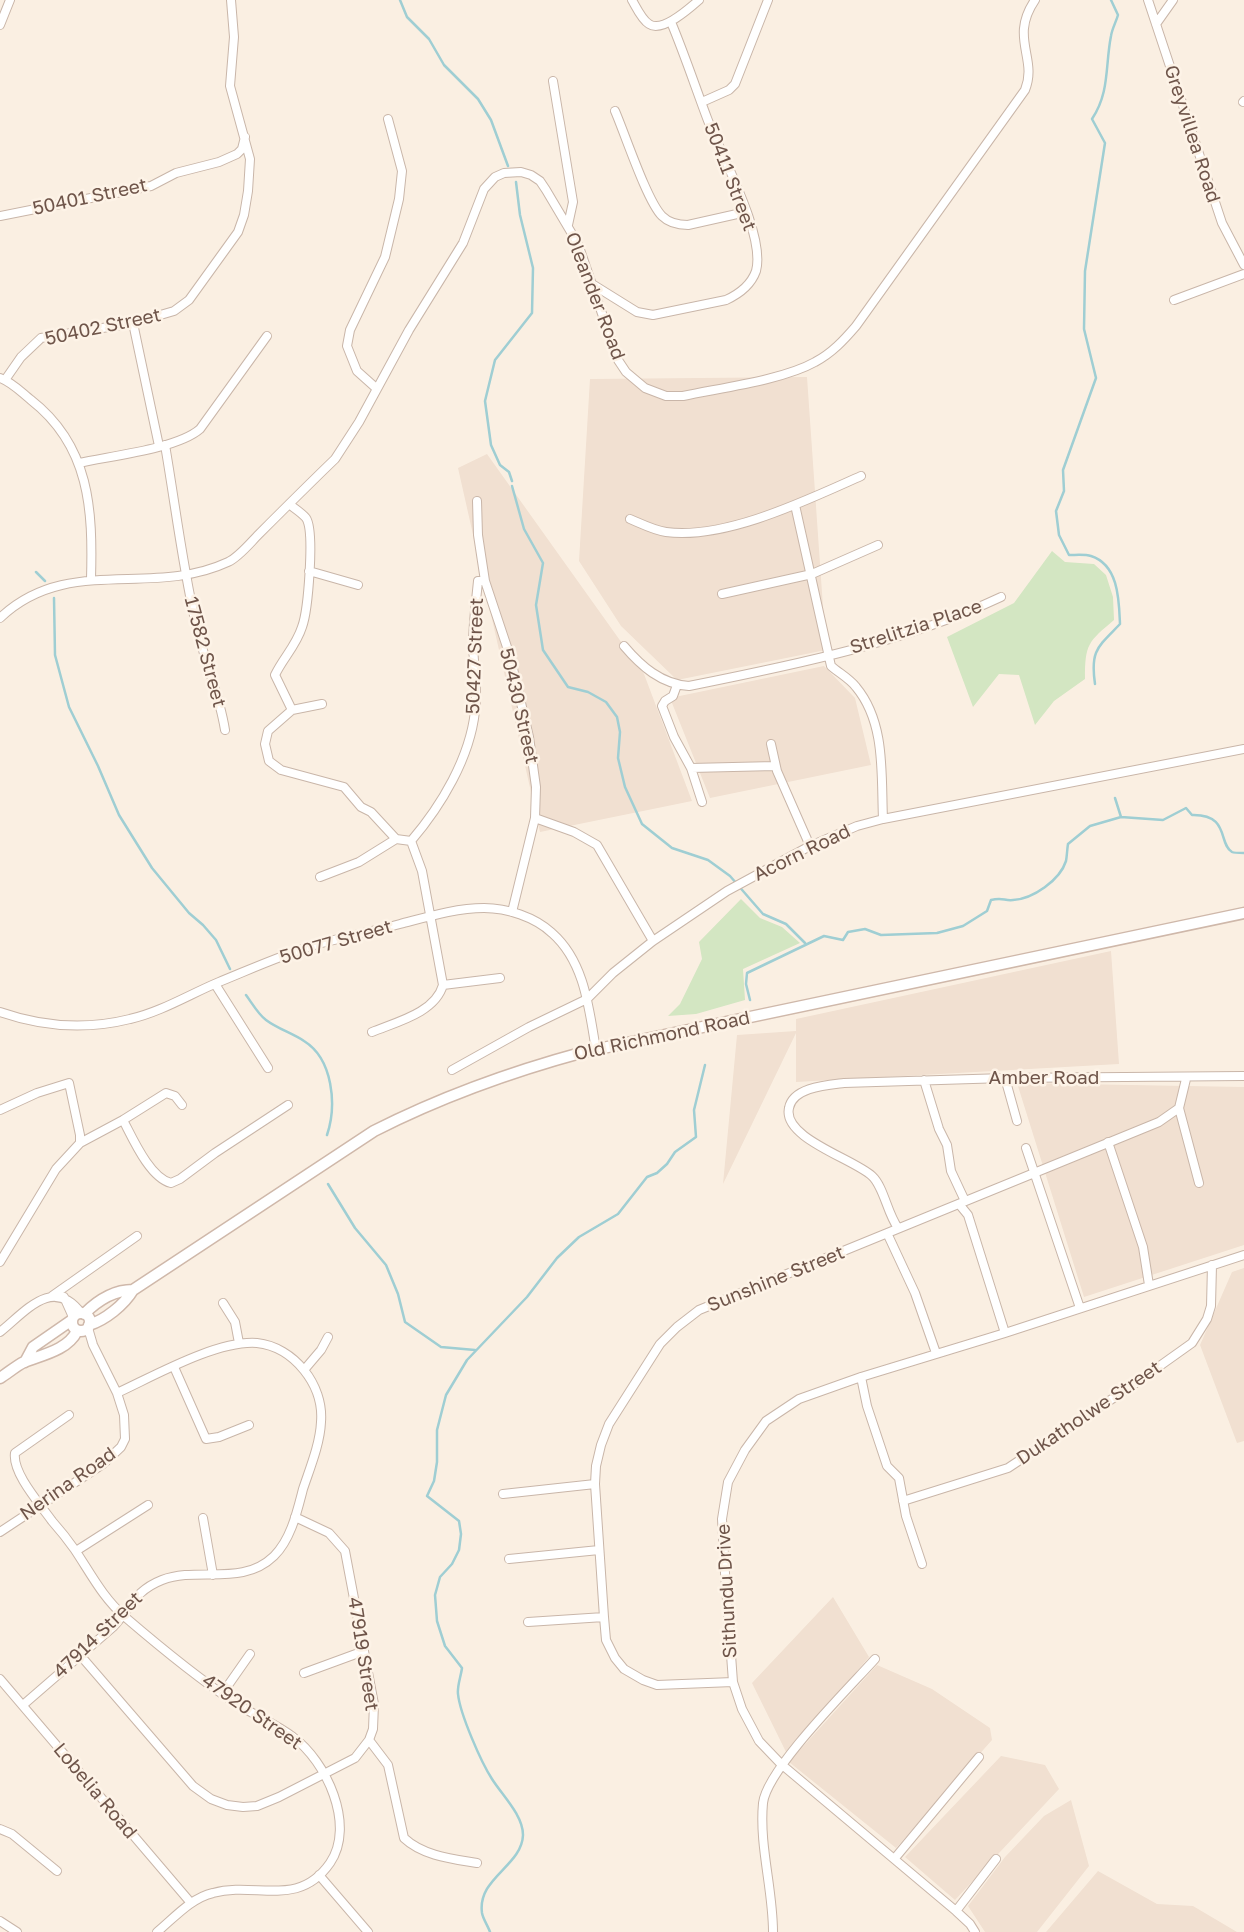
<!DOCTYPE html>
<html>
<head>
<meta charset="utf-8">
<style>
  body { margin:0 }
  canvas { display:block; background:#faefe2 }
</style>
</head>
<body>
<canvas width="1244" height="1932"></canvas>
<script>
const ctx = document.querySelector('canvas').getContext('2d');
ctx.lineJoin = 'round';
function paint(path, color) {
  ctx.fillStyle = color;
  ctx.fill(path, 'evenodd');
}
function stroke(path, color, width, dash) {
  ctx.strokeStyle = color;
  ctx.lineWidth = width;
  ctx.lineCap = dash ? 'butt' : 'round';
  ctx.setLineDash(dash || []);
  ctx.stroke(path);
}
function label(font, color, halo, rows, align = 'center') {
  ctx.font = font + ' "Golos Text",sans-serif';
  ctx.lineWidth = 5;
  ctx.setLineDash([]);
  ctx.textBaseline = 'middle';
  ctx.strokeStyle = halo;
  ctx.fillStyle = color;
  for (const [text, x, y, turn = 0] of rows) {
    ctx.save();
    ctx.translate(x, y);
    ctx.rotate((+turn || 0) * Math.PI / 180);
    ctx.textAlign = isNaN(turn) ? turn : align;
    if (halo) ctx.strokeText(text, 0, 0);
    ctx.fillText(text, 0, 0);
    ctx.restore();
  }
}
paint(new Path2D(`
  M807 377 826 650 677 680 621 626 579 561 590 379Z
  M487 454 644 674 692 801 540 832 458 468Z
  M824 666 855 698 871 765 710 798 670 698Z
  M1111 951 1119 1064 796 1082V1033L723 1184 737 1035 796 1031V1019Z
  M1017 1083 1244 1087V1245L1084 1297Z
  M1244 1268V1441L1237 1443 1200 1345 1232 1272Z
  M833 1597 869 1657 787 1754 752 1683Z
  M877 1665 932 1689 990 1728 992 1740 896 1848 789 1762Z
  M1001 1756 1045 1765 1059 1789 955 1900 905 1857Z
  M1071 1800 1089 1866 1037 1932H985L968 1906 1005 1857 1044 1816Z
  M1098 1871 1157 1904 1193 1906 1237 1932H1046Z`), '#f1e0d1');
paint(new Path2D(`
  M1052 551 1065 562 1094 564 1106 575 1113 597 1114 620C1088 642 1085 644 1085 679L1054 701 1035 725 1019 675 999 674 973 707 947 637 1014 603Z
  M741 899 760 918 782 927 800 943 743 969 745 1000 696 1014 668 1016 680 1004 702 959 699 942Z`), '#d3e6c2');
stroke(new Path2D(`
  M400 0 407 17 429 39 444 65 478 99 491 120 508 166
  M512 481 509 472 500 465 491 445 485 401 495 360 532 313 533 268 520 215 516 182
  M512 486 524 529 543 563 536 605 543 650 568 687 588 692 606 702 617 717 620 732 618 758 625 787 642 824 672 848 708 860 730 876 763 914 786 924 805 943
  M36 572 45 581
  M54 598 55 655 69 707 98 766 119 815 152 868 189 913 203 925 216 940 230 969
  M1095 684C1090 650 1098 647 1120 624 1119 601 1119 565 1091 556 1085 554 1076 555 1069 555L1059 535 1056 511 1064 491 1063 470 1096 378 1084 329 1085 271 1105 143 1092 119C1110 92 1105 66 1111 36 1112 29 1116 22 1118 15L1111 0
  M1115 798 1121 817
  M246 995C252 1003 258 1014 266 1020 278 1029 292 1033 304 1041 333 1059 337 1105 327 1135
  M750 1000 746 984 747 973 824 936 843 940 848 932 865 929 881 935 937 933 963 926 987 911 991 900C1003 897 1004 901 1013 900 1033 899 1060 880 1066 861 1067 856 1067 850 1068 844L1090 826 1121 817 1163 820 1186 808 1192 815C1230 814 1218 844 1232 852 1234 853 1242 853 1244 853
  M328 1184 355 1228 386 1265 398 1294 405 1322 441 1347 475 1350
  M490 1932C488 1926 483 1919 482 1913 477 1878 522 1866 523 1835 523 1815 502 1795 492 1779 481 1762 460 1714 458 1694 457 1686 461 1676 462 1668L445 1646 437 1621 435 1595 440 1577 452 1564 459 1550 461 1534 459 1521 427 1496 434 1481 437 1462V1430L446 1395 467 1360 527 1297 557 1258 579 1237 618 1214 647 1177 657 1173 667 1164 675 1152 696 1137 694 1110 705 1065`), '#9fced3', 2.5);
const street = new Path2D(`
  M632 0C636 7 642 20 649 24 662 33 690 8 699 0
  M1148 0 1222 223 1244 265
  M1156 24 1173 0
  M0 25 10 0
  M553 81 573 202 568 225
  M702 102 729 90 735 84 768 0
  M1243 102 1244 101
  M615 111C625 134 647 201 662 216 669 223 678 225 688 225L746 212
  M0 216 151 186 176 173 219 162 237 154 242 149 245 137
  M592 284 637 312 653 315 726 300C739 294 751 285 756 271 766 235 720 153 707 118 695 86 684 53 671 22
  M1174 300 1244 274
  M133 323 159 446
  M0 378C12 382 22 393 31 400 90 446 93 510 91 579
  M5 380 21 357 41 338 133 323 174 311 189 300 238 232 244 215 248 191 250 159 230 86 234 37 231 0
  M376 388 357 371 347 346 350 330 385 257 399 199 402 171 388 119
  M165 445C175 503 182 562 195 620 203 658 219 692 225 730
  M79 463C110 456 177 449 200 429L267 336
  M477 501 478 535 485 581 510 656 529 737 536 787 535 818 512 912
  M289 504C294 508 302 513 306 518 315 531 308 611 302 627 296 646 283 658 275 675L292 710
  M795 505 831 666C839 673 850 679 856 687 886 723 881 775 883 819
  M630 519C642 524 653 530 666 532 725 540 807 500 861 476
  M309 571 358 585
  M722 594 812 574 878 545
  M0 618C67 554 151 598 228 562 239 557 250 543 259 534 284 509 309 484 335 459L359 422 409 330 463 243 484 189 495 177 504 173 521 172 531 175 540 181 546 190 578 244 618 360 626 372 645 388 666 396H683C720 388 783 380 815 362 832 353 844 340 856 326L1025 90C1038 58 1009 38 1035 0
  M624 646C641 666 661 684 689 686 794 665 903 643 1001 597
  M677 685 673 696 665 701 662 706 674 737 691 768 702 802
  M322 704 292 710 268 731 265 744 269 761 281 770 344 787 361 807 371 812 396 839 411 841
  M771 744 777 771 810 846
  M691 768 775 766
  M535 818 574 832 597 845 653 941
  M411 841C441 806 470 758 475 711 478 689 474 668 473 646 473 624 476 602 478 581H485
  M320 877 359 862 396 839
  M215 984 268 1068
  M443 985 500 978
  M0 1012C43 1027 86 1030 130 1019 161 1012 190 994 219 982 251 969 284 954 318 944 345 937 373 931 400 924 427 917 456 908 484 908 507 908 535 917 552 933 585 962 589 1009 596 1050
  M372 1032C396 1022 435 1013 443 985L422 871 411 841
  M452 1070 529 1027 587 999 613 973 653 941 727 891 810 846 857 826 883 819 1244 749
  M1005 1078 1017 1121
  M924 1080 939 1129 947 1145 951 1171 965 1201
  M1179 1108 1199 1183
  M0 1110 37 1093 69 1083 80 1135V1143L56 1169 0 1262
  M123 1120C133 1139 150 1178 171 1183L180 1179 215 1153 288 1105
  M1108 1142 1143 1247 1149 1285
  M80 1143 123 1120 166 1093 175 1096 182 1105
  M1026 1148 1080 1308
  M959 1204 968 1215 1005 1333
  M898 1228C887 1213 884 1187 872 1176 854 1159 782 1138 789 1108 793 1087 828 1085 844 1083L1005 1078 1244 1076
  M887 1233 915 1293 936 1353
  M52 1296 137 1236
  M64 1297 73 1317
  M223 1303 235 1322 239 1343
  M0 1332C26 1311 53 1276 81 1313
  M174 1367 206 1439 219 1437 249 1425
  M304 1370 321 1350 328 1337
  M861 1377 867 1406 887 1466 899 1478 906 1516 922 1564
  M69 1415 15 1453C12 1473 40 1504 52 1521 60 1530 68 1540 75 1550 91 1574 103 1598 125 1617 160 1647 196 1677 234 1702 253 1715 275 1723 293 1737 326 1761 356 1825 330 1863 298 1909 256 1881 213 1893 191 1898 174 1918 157 1932
  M503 1494 595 1484
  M903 1501 1008 1468 1133 1385 1192 1343 1207 1319 1211 1306 1212 1265
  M203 1518 213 1575
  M0 1532 103 1464 121 1447 125 1439 124 1415 117 1393 93 1345 88 1328
  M76 1551 148 1505
  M509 1559 599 1550
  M528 1622 604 1617
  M80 1655 193 1786 211 1799 227 1805 243 1807 257 1806 279 1797 355 1758 369 1740 373 1729 374 1704 345 1551 329 1533 295 1517
  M304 1673 364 1651
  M0 1679 191 1903
  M733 1682 657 1685 643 1680 624 1669 615 1658 606 1640 604 1617 595 1484 596 1466 601 1445 609 1424 660 1344 677 1327 699 1310 1159 1122 1179 1108 1186 1079
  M222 1694 250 1654
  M23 1705 113 1627C131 1608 134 1591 162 1580 199 1566 242 1587 274 1556 291 1539 297 1512 303 1489 310 1468 320 1444 321 1422 324 1385 294 1347 257 1343 217 1340 154 1376 117 1393
  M369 1740 388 1765 404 1838C423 1856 453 1859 477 1863
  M0 1829 12 1834 57 1871
  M895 1858 979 1757
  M319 1875 368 1932
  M956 1911 996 1859
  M0 1921 17 1932
  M773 1932C773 1889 759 1846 763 1803 767 1769 849 1688 875 1659
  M975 1932 970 1924 956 1911 781 1764 759 1741 742 1709 733 1682 725 1573 722 1519 728 1482 745 1450 766 1421 799 1399 861 1377 1005 1333 1244 1255`);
const secondary = new Path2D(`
  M72 1322a9 9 0 1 1 18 0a9 9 0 1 1-18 0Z
  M84 1314C97 1301 114 1290 133 1290
  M89 1325C105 1320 124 1305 133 1290L374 1131C443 1096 510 1072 584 1052L1244 913
  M25 1362 33 1347 72 1320
  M0 1378C8 1373 16 1366 24 1362 42 1355 68 1350 77 1331`);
stroke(street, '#c9b6a9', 10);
stroke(secondary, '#cfb8aa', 13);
stroke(street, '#fff', 8);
stroke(secondary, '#fff', 10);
label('19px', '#6f554a', '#fdf3e7', [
  ["Greyvillea Road",1192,134,72],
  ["50411 Street",730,177,69],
  ["50401 Street",90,197,-12],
  ["Oleander Road",595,296,69],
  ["50402 Street",103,327,-12],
  ["Strelitzia Place",916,627,-18],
  ["17582 Street",205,652,75],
  ["50427 Street",475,656,-88],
  ["50430 Street",519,706,77],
  ["Acorn Road",802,853,-26],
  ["50077 Street",336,942,-16],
  ["Old Richmond Road",662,1036,-12],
  ["Amber Road",1044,1078],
  ["Sunshine Street",776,1279,-22],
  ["Dukatholwe Street",1089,1413,-34],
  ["Nerina Road",68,1484,-35],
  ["Sithundu Drive",727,1591,-93],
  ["47914 Street",98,1635,-44],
  ["47919 Street",363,1654,81],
  ["47920 Street",252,1712,35],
  ["Lobelia Road",95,1791,50]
]);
</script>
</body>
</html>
